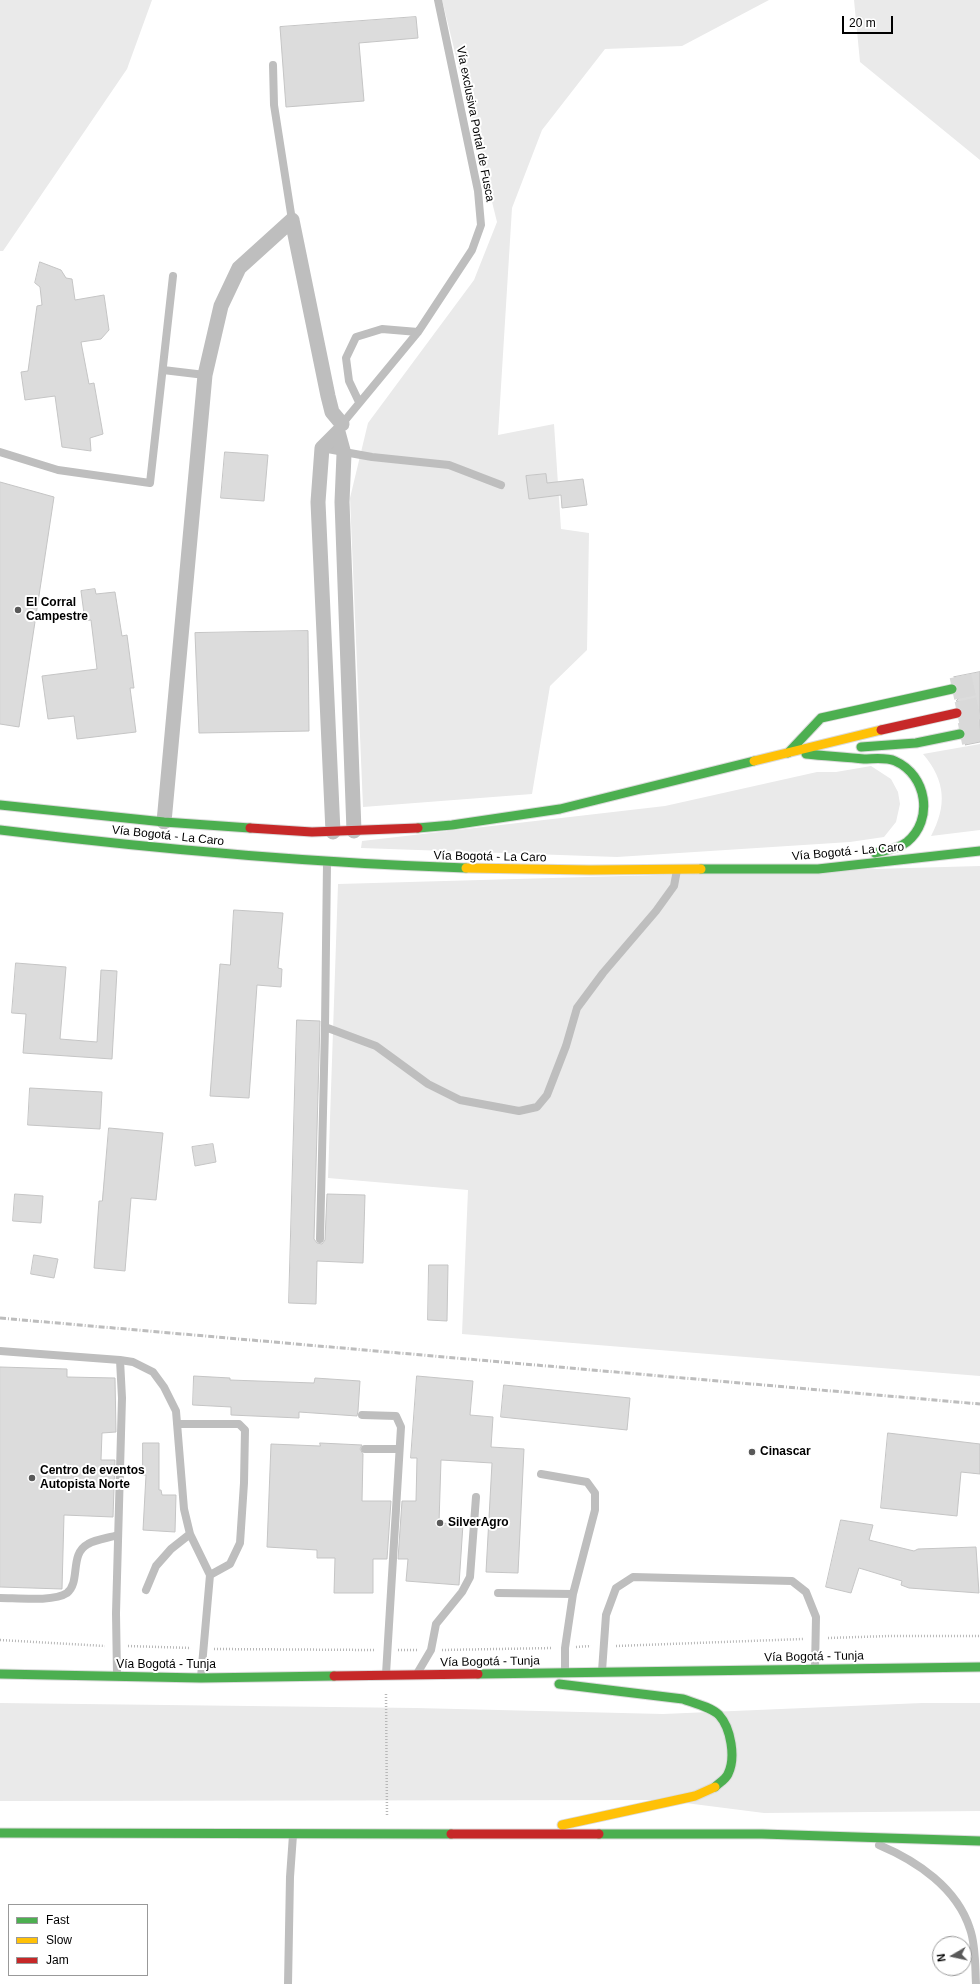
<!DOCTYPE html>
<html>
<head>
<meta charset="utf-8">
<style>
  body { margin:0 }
  #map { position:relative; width:980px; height:1984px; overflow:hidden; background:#fff; font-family:Helvetica,sans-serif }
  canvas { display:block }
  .legend { position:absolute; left:8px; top:1904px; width:140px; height:72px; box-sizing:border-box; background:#fff; border:1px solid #999; margin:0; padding:5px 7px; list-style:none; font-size:12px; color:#000 }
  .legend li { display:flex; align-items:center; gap:8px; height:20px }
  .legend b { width:20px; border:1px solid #999 }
  .north { position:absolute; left:932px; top:1936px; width:40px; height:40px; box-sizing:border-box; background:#fff; border:1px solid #999; border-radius:50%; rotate:261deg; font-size:11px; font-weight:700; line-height:16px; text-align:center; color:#000 }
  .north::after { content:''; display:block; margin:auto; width:14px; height:18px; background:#595959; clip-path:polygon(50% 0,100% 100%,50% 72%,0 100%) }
  .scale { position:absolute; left:842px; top:16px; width:51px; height:18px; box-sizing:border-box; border:2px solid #000; border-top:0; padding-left:5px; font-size:12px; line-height:14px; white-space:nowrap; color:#000; -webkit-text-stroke:3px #fff; paint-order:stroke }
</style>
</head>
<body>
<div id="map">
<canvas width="980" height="1984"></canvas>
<ul class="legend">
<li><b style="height:5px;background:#4caf50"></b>Fast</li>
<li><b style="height:5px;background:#ffc107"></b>Slow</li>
<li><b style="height:5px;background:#c62828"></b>Jam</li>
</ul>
<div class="north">N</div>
<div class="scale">20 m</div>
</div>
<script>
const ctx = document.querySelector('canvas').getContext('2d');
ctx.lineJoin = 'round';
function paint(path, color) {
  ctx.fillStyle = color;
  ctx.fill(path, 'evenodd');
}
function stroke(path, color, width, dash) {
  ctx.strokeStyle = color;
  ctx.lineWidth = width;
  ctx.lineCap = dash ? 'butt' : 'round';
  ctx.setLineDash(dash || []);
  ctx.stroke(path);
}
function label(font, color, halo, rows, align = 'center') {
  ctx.font = font + ' Helvetica,sans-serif';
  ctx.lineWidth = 4;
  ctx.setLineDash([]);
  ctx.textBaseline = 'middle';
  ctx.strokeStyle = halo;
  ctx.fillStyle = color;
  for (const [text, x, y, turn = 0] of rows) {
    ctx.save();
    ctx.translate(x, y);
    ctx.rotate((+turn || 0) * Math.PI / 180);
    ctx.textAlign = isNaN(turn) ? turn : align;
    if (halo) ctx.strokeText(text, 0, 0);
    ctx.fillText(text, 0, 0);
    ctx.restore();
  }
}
paint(new Path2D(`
  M0 0H152L127 69 3 251H0Z
  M442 0H769L682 46 605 49 542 130 512 208 498 435 554 424 561 529 589 533 587 650 550 686 532 794 363 807 350 498 368 423 474 280 497 222Z
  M854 0H980V160L860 62Z
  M980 744V830L931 836C947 806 946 781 923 754Z
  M871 766 891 779 898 792 900 804 896 822 884 837 850 842 617 857 361 848 362 841 665 806 817 772H836Z
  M980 866V1376L462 1334 468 1190 328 1178 338 884Z
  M0 1703 416 1708 663 1714 922 1703H980V1811L764 1813 662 1800 0 1801Z`), '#eaeaea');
const building = new Path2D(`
  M416 17 418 38 359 43 364 101 286 107 280 27Z
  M40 262 61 270 66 278 72 279 75 300 104 295 109 330 101 339 81 342 89 384 94 383 103 434 90 438 91 451 62 447 55 396 25 400 21 372 28 371 37 306 42 305 40 287 35 283Z
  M225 452 268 455 264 501 221 498Z
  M546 474 547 483 583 479 587 505 562 508 561 495 529 499 526 476Z
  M0 482 54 497 19 727 0 724Z
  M95 589 96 594 115 592 122 636 127 635 134 688H130L136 732 77 739 74 716 48 719 42 676 97 669 91 620 85 621 81 591Z
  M308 631 309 731 199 733 195 633Z
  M980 672V742L965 745 972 738V731L970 726 965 723 969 717V711L966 704 956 701 964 693V687L961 680 954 677Z
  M234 910 283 913 278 968 282 969 281 987 257 985 249 1098 210 1096 220 964 230 965Z
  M16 963 66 967 60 1039 97 1042 101 970 117 971 112 1059 23 1053 26 1014 12 1013Z
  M297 1020 320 1021 314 1239 317 1243 322 1244 325 1240 327 1194 365 1195 363 1263 317 1261 316 1304 289 1303Z
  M30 1088 102 1092 100 1129 28 1125Z
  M109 1128 163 1133 156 1200 131 1198 125 1271 94 1268 99 1201H102Z
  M213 1144 216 1162 195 1166 192 1147Z
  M15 1194 43 1196 41 1223 13 1221Z
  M34 1255 58 1259 54 1278 31 1274Z
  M429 1265H448L447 1321 428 1320Z
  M0 1367 67 1369V1377L115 1378 116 1432 102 1433 101 1460H115L113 1517 64 1515 62 1589 0 1587Z
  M194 1376 230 1378V1380L314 1383 315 1378 360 1381 358 1411 357 1416 299 1412V1418L231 1415V1407L193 1405Z
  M417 1376 473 1381 470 1415 493 1417 491 1447 524 1449 518 1573 486 1572 492 1463 441 1460 439 1523 463 1524 459 1585 406 1581 408 1559H398L402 1501H416L417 1458H411Z
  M504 1385 630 1398 627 1430 501 1417Z
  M888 1433 980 1444V1474L961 1472 957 1516 881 1508Z
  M143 1443H159V1490H161L162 1495H176L175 1532 143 1530 146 1475H143Z
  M320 1443 362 1445 360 1449 363 1454 362 1501H391L387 1559H373V1593H334L335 1558H317V1550L267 1547 271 1444 320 1446Z
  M841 1520 873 1525 869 1540 914 1551 918 1549 976 1547 979 1593 909 1588 901 1585 902 1581 859 1568 851 1593 826 1587Z`);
paint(building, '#dcdcdc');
stroke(building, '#c5c5c5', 1);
stroke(new Path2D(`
  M952 689 980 683
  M957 713 980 708
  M960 734 980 730`), '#d9d9d9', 22, [22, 11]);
const fast = new Path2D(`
  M861 747 916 743 960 734
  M788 753 821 718 952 689
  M806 754C825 756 845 757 864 759 873 759 886 757 895 761 927 775 934 820 907 842 898 849 886 850 875 853
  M0 805 164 822 250 828
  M418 828 452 825 560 809 754 761
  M0 830C155 849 310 863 466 868
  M701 869H818L980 851
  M0 1674 201 1678 334 1676
  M478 1674 980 1667
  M559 1684 683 1699C694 1703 711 1707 719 1715 731 1728 736 1758 728 1774 726 1779 719 1783 715 1787
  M0 1833 451 1834
  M599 1834H762L980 1841`);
const slow = new Path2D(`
  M754 761 881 730
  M466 868 590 870 701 869
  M562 1825 695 1796 715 1787`);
const jam = new Path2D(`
  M881 730 957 713
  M250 828 312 832 418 828
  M334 1676 478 1674
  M451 1834H599`);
stroke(fast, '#dbdbdb', 11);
stroke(slow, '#dbdbdb', 11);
stroke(jam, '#dbdbdb', 11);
stroke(new Path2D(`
  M828 1638 889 1636H980
  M0 1640 105 1646
  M128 1646 191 1648
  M616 1646 803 1639
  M576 1647 591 1646
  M214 1649 375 1650
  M398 1650H417
  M442 1650 553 1648
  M386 1694 387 1815`), '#b8b8b8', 2.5, [1, 2]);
stroke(new Path2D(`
  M273 65 274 105 292 220
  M163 370 205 375
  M359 402 349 381 346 358 356 337 382 329 418 332
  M342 424 418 332 472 250 481 225 478 191 438 0
  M322 448 372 457 449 465 501 485
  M0 452 58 470 150 483 173 276
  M327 863 325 1027 376 1046 428 1084 460 1100 519 1111 537 1107 547 1095 566 1046 577 1008 603 973 656 911 674 886 677 870
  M320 1239 325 1027
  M0 1351 120 1360 122 1398 116 1613 117 1676
  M120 1360 133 1362 153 1372 164 1387 176 1411 184 1509 190 1534 210 1575 201 1677
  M362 1415 396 1416 401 1427 386 1674
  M177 1424H239L245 1430 244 1483 240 1543 230 1564 210 1575
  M365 1449H399
  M541 1474 587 1482 595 1493V1510L573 1594 565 1648V1672
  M146 1590 156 1566 171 1549 190 1534
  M498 1593 573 1594
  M0 1598C16 1598 54 1602 67 1593 81 1582 69 1554 88 1544 96 1539 109 1538 118 1535
  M602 1671 606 1615 616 1588 633 1577 792 1581 806 1592 816 1617 815 1668
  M418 1672 431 1650 436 1624 462 1592 470 1577 476 1497
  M879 1845C917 1861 957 1888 970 1929 976 1946 975 1967 976 1984
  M288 1984 290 1877 293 1835`), '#bebebe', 8);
stroke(new Path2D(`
  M292 220 328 396 332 412 342 424
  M338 432 344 454 342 502 354 831
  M164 822 205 375 221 306 239 268 292 220
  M333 832 318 502 322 448 338 432`), '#bebebe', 15);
stroke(fast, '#4caf50', 9);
stroke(slow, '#ffc107', 9);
stroke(jam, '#c62828', 9);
stroke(new Path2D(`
  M0 1318 980 1404`), '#bdbdbd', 3, [6, 2, 1, 2]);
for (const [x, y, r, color] of [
  [18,610,4,"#595959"],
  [752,1452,4,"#595959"],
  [32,1478,4,"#595959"],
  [440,1523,4,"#595959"]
]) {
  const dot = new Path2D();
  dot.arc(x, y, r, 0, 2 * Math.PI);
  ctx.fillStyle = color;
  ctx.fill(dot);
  stroke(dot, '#fff', 1.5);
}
label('12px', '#000', '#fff', [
  ["Vía exclusiva Portal de Fusca",475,124,79],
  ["Vía Bogotá - La Caro",168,836,6],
  ["Vía Bogotá - La Caro",848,852,-5],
  ["Vía Bogotá - La Caro",490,857,1],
  ["Vía Bogotá - Tunja",814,1657,-1],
  ["Vía Bogotá - Tunja",490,1662,-1],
  ["Vía Bogotá - Tunja",166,1665]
]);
label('bold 12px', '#000', '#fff', [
  ["El Corral",26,603],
  ["Campestre",26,617],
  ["Cinascar",760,1452],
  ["Centro de eventos",40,1471],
  ["Autopista Norte",40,1485],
  ["SilverAgro",448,1523]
], 'left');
</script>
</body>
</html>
